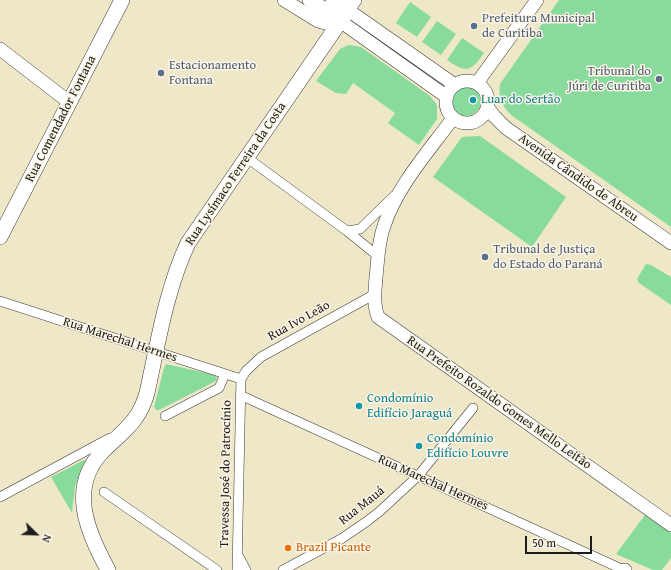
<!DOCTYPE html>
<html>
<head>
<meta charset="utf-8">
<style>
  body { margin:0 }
  #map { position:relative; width:671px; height:570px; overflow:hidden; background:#eee7c8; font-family:"Gentium Book Plus",serif }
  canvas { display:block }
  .north { position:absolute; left:16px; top:514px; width:40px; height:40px; -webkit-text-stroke:3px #fcf5e5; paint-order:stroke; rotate:113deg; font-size:11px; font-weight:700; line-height:16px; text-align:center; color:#1c1c1c }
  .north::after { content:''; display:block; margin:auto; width:14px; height:18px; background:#1c1c1c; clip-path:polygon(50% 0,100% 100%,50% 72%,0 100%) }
  .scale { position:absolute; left:525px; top:536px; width:67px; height:18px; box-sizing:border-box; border:2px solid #1c1c1c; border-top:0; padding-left:5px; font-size:12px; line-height:14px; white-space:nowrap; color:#1c1c1c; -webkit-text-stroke:3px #fcf5e5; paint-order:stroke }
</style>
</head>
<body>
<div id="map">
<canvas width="671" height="570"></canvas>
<div class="north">N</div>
<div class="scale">50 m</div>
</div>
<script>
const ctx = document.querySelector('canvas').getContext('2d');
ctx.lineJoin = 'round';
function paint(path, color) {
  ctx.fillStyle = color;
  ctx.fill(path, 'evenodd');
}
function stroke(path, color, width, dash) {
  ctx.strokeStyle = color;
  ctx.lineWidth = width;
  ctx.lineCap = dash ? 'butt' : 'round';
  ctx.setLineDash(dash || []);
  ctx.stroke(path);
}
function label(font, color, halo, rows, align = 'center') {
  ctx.font = font + ' "Gentium Book Plus",serif';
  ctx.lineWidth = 3;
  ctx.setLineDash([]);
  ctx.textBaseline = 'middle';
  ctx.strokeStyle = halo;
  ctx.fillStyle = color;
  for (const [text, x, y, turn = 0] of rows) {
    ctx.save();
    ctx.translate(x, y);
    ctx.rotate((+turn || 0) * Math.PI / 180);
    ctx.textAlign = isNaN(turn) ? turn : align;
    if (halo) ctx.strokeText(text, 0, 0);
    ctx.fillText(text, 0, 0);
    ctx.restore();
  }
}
paint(new Path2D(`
  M559 0H671V227L511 115C502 106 498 97 500 84Z
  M410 2 431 17 417 37 396 23Z
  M437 21 456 34 441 55 422 42Z
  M462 38 484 53C471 72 466 73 447 60Z
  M349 45 361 47 430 96 437 105V119L419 145 388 123 395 113 353 83 346 94 336 93 316 81 340 49Z
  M451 101a15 15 0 1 1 30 0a15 15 0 1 1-30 0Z
  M480 136 566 197 532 247 433 177 462 137Z
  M646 264 651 265 671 277V305L639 283 637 279Z
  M166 364 215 375 217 378 216 381 159 410H156L154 407 164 368Z
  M86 459 75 486 72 513 51 477Z
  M645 515 671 533V558L662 570H653L616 554Z`), '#88db9c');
const street = new Path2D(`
  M246 157 347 231 378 256
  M347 231 360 229 394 196
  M0 301 241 379
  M241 379 246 371 261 357 375 294
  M240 395 624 570
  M165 416 219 388 225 374
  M104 492 217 570
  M0 497 110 438
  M238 555 246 570
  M237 570 241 379
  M283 570 341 539 366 522 379 512 418 476 473 408`);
const secondary = new Path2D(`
  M284 0 318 21 325 23 340 21 447 97
  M348 10 455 85
  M348 10 355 0
  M0 49 69 102
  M446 102a21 21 0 1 1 42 0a21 21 0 1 1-42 0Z
  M477 83 537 0
  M488 108 494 116 506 128 671 243
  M453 118C429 151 397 186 384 226 378 242 378 260 376 277 375 291 373 304 378 317L671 525
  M624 570H625`);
const primary = new Path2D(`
  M310 0 340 21
  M0 237 122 0
  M108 570C88 532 67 488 103 451 123 431 139 422 147 393 158 343 166 290 188 243L348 10 333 0`);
stroke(street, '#3c3a36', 10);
stroke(secondary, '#3c3a36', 14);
stroke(primary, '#3c3a36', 16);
stroke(street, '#fff', 9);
stroke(secondary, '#fff', 13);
stroke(primary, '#fff', 15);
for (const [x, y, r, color] of [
  [474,26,4,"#5c6f8a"],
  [161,73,4,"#5c6f8a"],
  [659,79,4,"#5c6f8a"],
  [473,100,4,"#0f9aa8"],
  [485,257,4,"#5c6f8a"],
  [359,406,4,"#0f9aa8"],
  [419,446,4,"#0f9aa8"],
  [288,548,4,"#e8710a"]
]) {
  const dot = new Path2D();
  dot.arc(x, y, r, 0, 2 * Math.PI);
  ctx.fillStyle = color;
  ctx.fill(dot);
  stroke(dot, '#fcf5e5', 1.5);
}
label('13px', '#4e5e75', '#fcf5e5', [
  ["Prefeitura Municipal",482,19],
  ["de Curitiba",482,34],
  ["Estacionamento",169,66],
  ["Fontana",169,81],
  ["Tribunal do",651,72,"right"],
  ["Júri de Curitiba",651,87,"right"],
  ["Tribunal de Justiça",493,250],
  ["do Estado do Paraná",493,265]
], 'left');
label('13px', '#0d838f', '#fcf5e5', [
  ["Luar do Sertão",481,100],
  ["Condomínio",367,399],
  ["Edifício Jaraguá",367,414],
  ["Condomínio",427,439],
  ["Edifício Louvre",427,454]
], 'left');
label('13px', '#1c1c1c', '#fcf5e5', [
  ["Rua Comendador Fontana",61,119,-63],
  ["Rua Lysímaco Ferreira da Costa",236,174,-56],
  ["Avenida Cândido de Abreu",578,178,35],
  ["Rua Ivo Leão",299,321,-29],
  ["Rua Marechal Hermes",120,340,18],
  ["Rua Prefeito Rozaldo Gomes Mello Leitão",499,403,35],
  ["Travessa José do Patrocínio",226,474,-89],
  ["Rua Marechal Hermes",433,483,24],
  ["Rua Mauá",362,506,-38]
]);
label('13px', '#c56008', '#fcf5e5', [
  ["Brazil Picante",296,548]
], 'left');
</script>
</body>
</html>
